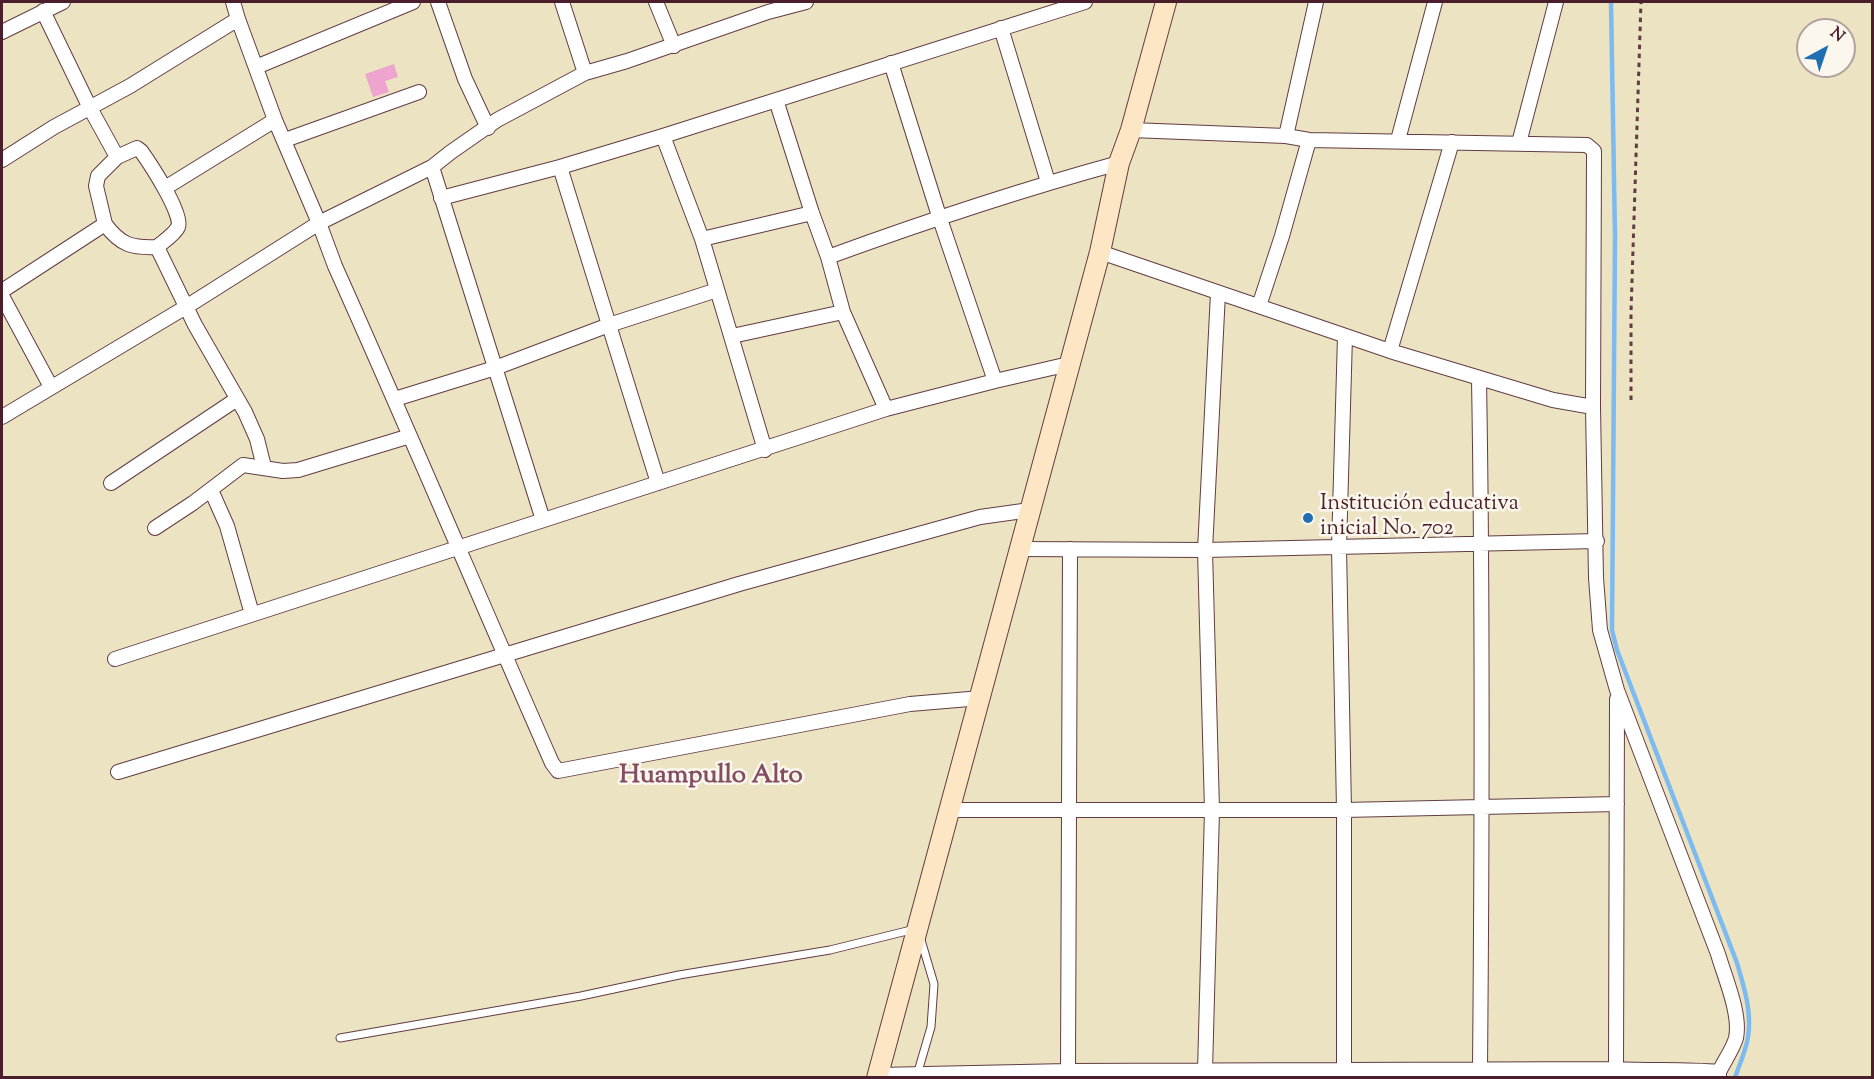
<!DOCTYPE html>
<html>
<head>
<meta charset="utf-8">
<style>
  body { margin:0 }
  #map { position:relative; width:1874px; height:1079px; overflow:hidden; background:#ece3c2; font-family:"Sorts Mill Goudy",serif }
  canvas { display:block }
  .frame { position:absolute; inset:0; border:3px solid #4a1f2b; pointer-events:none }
  .north { position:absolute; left:1796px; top:18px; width:60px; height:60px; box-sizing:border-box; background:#fbf7ec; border:2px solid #b4a19f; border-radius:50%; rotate:40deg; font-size:16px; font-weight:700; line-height:24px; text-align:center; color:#4a1f2b }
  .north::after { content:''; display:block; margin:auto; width:21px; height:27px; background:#1f6fb2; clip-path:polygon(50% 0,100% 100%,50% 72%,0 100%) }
</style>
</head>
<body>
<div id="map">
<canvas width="1874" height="1079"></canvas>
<div class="frame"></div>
<div class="north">N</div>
</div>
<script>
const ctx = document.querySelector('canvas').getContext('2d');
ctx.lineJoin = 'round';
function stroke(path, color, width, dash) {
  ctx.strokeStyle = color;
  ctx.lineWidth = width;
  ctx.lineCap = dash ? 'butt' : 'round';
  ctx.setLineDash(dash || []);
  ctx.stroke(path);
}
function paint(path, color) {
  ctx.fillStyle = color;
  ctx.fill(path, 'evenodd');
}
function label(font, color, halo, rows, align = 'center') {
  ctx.font = font + ' "Sorts Mill Goudy",serif';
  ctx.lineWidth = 5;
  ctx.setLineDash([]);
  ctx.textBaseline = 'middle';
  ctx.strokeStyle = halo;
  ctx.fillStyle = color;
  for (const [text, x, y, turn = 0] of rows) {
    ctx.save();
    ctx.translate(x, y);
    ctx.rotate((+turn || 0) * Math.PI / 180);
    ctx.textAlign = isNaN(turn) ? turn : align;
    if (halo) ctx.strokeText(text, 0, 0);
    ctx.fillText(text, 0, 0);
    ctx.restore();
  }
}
stroke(new Path2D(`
  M1611 2 1615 237 1612 630 1617 650 1737 963C1744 987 1752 1011 1748 1037 1746 1051 1739 1065 1735 1078`), '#7dbaf0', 4.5);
paint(new Path2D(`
  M394 64 398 77 385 81 389 92 373 97 365 74Z`), '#eda4cf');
const service = new Path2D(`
  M340 1038 581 996 679 975 830 950 915 929
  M917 1075 931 1027 934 984 921 940`);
const minor = new Path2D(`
  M233 2 238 19
  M438 2 465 79 488 128
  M562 2 585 73
  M656 2 674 46
  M43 11 90 108 117 157
  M1001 28 1048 182
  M2 32 63 2
  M891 63 939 216 995 381
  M256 67 413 2
  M776 100 812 213 828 257 843 312 886 409
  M1131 130 1286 136 1309 140 1587 145 1594 151 1593 407 1596 578 1600 630 1617 690 1718 954C1725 978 1741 1014 1736 1038 1733 1049 1724 1061 1719 1072V1078
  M663 136 702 239 765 450
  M1286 136 1316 2
  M285 140 419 92
  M1398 140 1435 2
  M1519 143 1556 2
  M2 160 54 127 130 86 238 19 275 120 319 223 335 266C409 431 479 597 552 763L558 771 910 704 981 698
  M432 167 543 520
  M560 167 658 483
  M165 188 275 120
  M441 198 560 167 663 136 1085 2
  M105 224C121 246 133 248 157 247
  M702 239 812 213
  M1100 252 1390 351 1553 400 1593 407
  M828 257C924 222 1020 190 1119 163
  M2 291 105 224 96 186 98 176 117 157 137 148 141 151C149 162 184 215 178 227 175 234 164 241 157 247L195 325 245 412 257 439 264 467
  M2 296 51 387
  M1259 306 1282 236 1309 140
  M732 336 843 312
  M1390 351 1452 142
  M1479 379C1483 609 1482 840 1480 1070
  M395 399 495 368 609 325 717 290
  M2 417 186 307 319 223 432 167 451 152 497 120 585 73 627 61 768 12 806 2
  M111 483 237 399
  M211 490 227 526 252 614
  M155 528 193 503 243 465 283 471 298 470 410 436
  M1019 549 1205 550 1597 541
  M115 659 886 409 995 381 1069 364
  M118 772 739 584 980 517 1030 510
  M949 810H1344L1617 804
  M1616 1069 1617 699
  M1068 1071 1070 549
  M1205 1071 1212 810 1205 550 1218 293
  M1344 1071V810L1339 547 1345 336
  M878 1075 1068 1071 1616 1069C1650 1071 1684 1069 1719 1072`);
const secondary = new Path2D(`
  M877 1078 1100 252 1119 163 1131 130 1166 2`);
stroke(service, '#623c42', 9);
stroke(minor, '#623c42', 16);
stroke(secondary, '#623c42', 22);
stroke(new Path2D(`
  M1631 400V312L1641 2`), '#623c42', 3, [4.5, 4.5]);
stroke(service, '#fff', 7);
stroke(minor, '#fff', 14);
stroke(secondary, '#fce6c4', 20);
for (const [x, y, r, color] of [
  [1308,518,6,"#1f6fb2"]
]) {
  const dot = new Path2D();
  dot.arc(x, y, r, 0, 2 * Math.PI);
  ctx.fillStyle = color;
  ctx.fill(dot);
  stroke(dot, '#fbf7ec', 2);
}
label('22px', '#4a1f2b', '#fbf7ec', [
  ["Institución educativa",1320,505],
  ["inicial No. 702",1320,530]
], 'left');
label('bold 26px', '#834e64', '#fbf7ec', [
  ["Huampullo Alto",711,778]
]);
</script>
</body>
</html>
